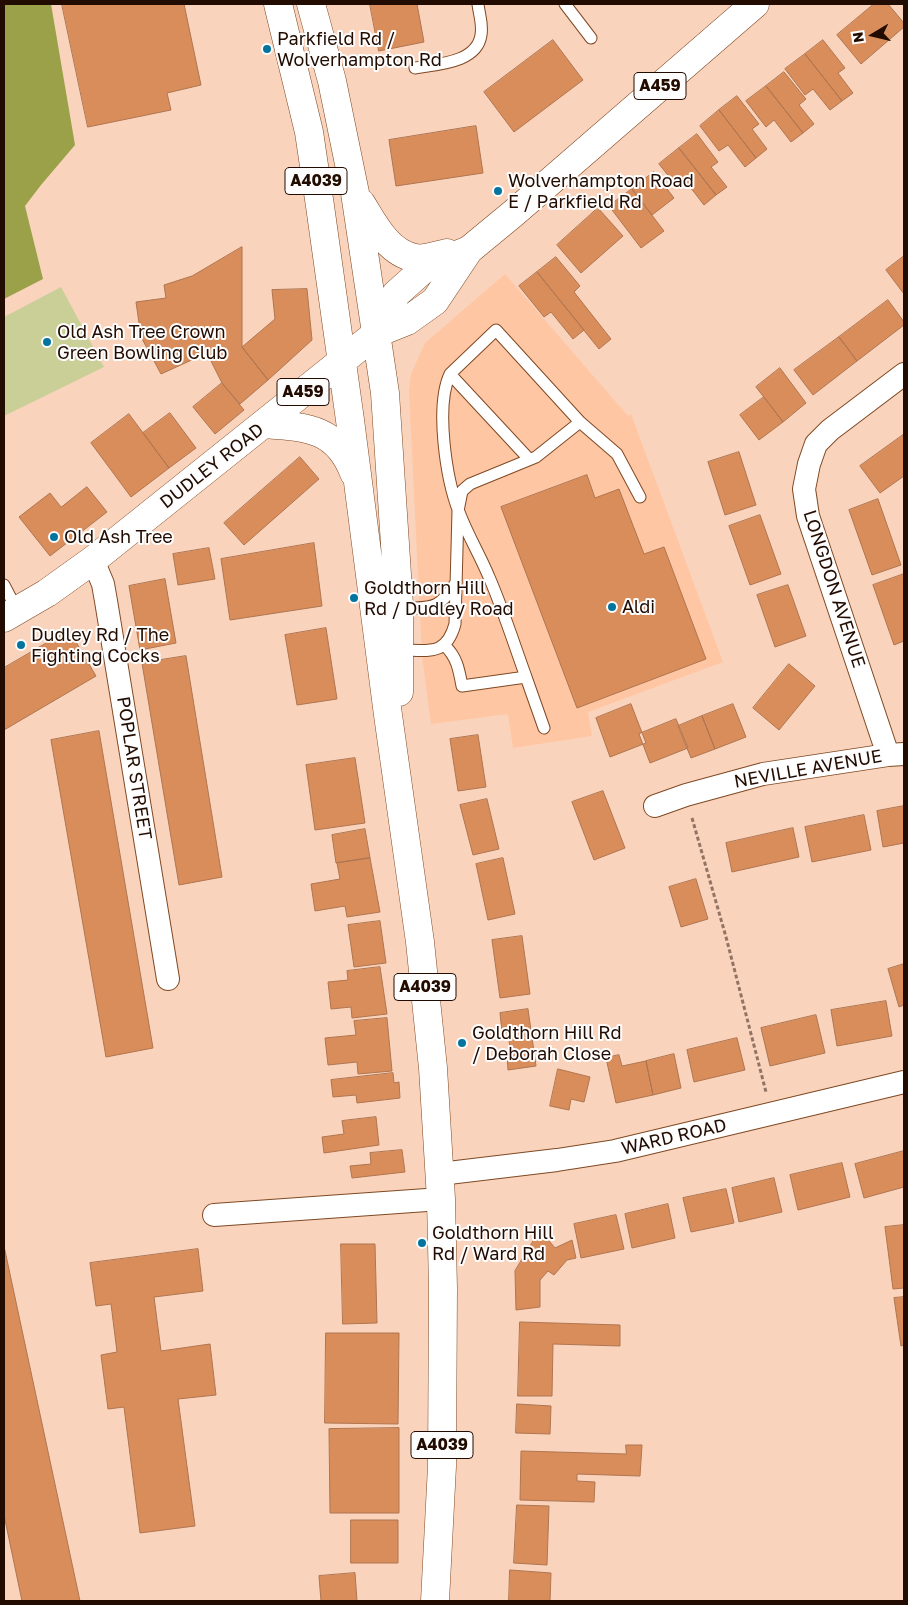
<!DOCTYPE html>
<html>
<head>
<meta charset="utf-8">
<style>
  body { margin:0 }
  #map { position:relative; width:908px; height:1605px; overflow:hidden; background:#fad3bc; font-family:"Golos Text",sans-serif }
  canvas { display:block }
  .frame { position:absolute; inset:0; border:5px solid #220c01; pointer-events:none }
  .north { position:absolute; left:848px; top:10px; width:50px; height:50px; -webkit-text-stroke:4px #fdfdfd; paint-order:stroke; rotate:261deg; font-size:14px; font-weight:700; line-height:20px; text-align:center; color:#220c01 }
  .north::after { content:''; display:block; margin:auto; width:18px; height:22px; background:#220c01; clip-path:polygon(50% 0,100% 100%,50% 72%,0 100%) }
</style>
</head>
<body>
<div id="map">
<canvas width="908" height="1605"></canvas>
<div class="frame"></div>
<div class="north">N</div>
</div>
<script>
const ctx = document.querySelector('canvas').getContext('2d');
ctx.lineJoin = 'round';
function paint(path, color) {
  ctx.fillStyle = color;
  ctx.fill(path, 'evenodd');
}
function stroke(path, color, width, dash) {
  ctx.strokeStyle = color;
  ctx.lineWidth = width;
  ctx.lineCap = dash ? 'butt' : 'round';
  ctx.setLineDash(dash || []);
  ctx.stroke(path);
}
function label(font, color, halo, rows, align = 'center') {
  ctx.font = font + ' "Golos Text",sans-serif';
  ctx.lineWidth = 4;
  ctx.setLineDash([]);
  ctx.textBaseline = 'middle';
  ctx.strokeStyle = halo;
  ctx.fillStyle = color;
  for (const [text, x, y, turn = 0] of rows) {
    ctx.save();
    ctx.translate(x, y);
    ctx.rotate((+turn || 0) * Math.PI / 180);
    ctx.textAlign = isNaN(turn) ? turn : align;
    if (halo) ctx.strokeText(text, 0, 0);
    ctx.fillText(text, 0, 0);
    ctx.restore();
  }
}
paint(new Path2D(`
  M505 274 628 416 631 414 723 662 588 712 592 736 513 748 508 714 431 724 422 656 409 391 411 374 425 343Z`), '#fec6a3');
paint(new Path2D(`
  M61 287 104 367 4 416V317Z`), '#c9cf96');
paint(new Path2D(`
  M4 4H51L75 145 41 185 25 206 43 279 4 299Z`), '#9aa148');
const building = new Path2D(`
  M62 4H184L201 85 167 93 171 110 88 127Z
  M370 4H417L424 42 379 51Z
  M874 4H888L904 23V27L861 64 837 35Z
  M553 40 583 80 514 132 484 92Z
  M823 40 845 68 838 73 853 93 842 101 805 54Z
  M805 54 842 101 830 110 813 89 805 95 785 69Z
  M784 72 806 99 799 105 814 124 803 133 766 86Z
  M766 86 803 133 791 142 774 120 766 127 746 101Z
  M737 96 759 124 752 129 767 149 756 158 719 110Z
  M719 110 756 158 745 167 728 145 719 151 700 126Z
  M476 126 483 173 396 186 389 140Z
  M697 134 718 162 711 167 727 187 716 195 679 148Z
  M679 148 716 195 704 205 687 183 679 189 659 164Z
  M654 172 674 198 652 215 632 189Z
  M632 189 664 231 641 248 609 206Z
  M598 208 623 236 581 273 557 245Z
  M242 247V347L268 380 240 404 222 383 207 353 161 374 141 337 136 302 166 298 164 285 192 276Z
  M904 256V294L886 270Z
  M556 257 580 286 574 292 611 339 599 349 537 272Z
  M537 272 584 330 573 339 551 312 544 317 519 286Z
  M307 289 312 340 268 380 242 347 275 319 272 290Z
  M888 300 904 322V325L857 361 839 337Z
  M839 337 857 361 813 395 794 370Z
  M780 368 806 403 783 422 756 387Z
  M222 383 244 410 215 434 193 407Z
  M764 397 783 422 759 440 740 415Z
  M170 413 196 448 169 468 143 433Z
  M129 414 169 468 131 497 91 443Z
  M903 435 904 438V476L880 493 860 466Z
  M739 452 756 505 725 515 708 462Z
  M300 457 319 479 244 545 224 523Z
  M587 475 595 498 619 489 644 554 664 547 706 659 577 708 501 507Z
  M87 487 107 512 50 556 19 517 50 493 61 507Z
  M878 499 901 565 872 575 849 510Z
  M760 515 781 574 750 585 729 526Z
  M314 543 322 606 230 620 221 559Z
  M209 548 215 579 178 585 173 554Z
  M904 574V641L894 645 873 585Z
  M165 579 176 643 140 650 129 586Z
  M788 585 806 636 775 647 757 595Z
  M326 628 337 699 297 705 285 635Z
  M69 630 96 676 4 730V668Z
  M186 656 222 877 179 885 142 663Z
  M789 664 815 686 779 730 753 708Z
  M631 704 646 743 610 757 596 718Z
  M733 704 746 737 715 749 702 716Z
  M702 716 715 749 691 758 678 726Z
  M676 719 688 748 650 763 639 734Z
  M99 731 153 1048 106 1057 51 740Z
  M478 735 486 787 458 791 450 739Z
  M355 758 365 823 315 830 306 765Z
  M603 791 625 848 594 860 572 802Z
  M487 799 499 849 473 855 460 805Z
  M904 806V843L883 847 877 811Z
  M864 815 871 850 812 862 805 827Z
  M793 828 799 857 732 872 726 843Z
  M365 829 370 858 336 863 332 835Z
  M370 858 380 912 347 917 345 906 315 911 311 884 340 879 337 863Z
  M503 858 515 914 488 920 476 864Z
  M696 879 708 919 681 927 669 887Z
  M380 921 386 963 354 967 348 925Z
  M522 936 530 994 500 998 492 940Z
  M904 964V1005L899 1007 888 969Z
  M380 967 387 1014 352 1018 351 1007 331 1009 328 982 348 980 347 971Z
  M886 1001 892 1036 837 1046 831 1010Z
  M528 1009 536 1066 508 1070 507 1056H511L508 1032 502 1033 500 1013Z
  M816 1015 825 1053 770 1066 761 1028Z
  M387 1018 392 1071 358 1074 357 1062 328 1065 325 1038 356 1035 354 1021Z
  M737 1038 745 1070 694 1082 687 1050Z
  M674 1054 681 1088 653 1095 646 1061Z
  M619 1055 622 1066 646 1061 653 1095 616 1103 606 1058Z
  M558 1069 590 1077 584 1102 571 1099 569 1110 550 1106Z
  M393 1073 394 1083 399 1082 400 1098 357 1103 356 1095 333 1097 331 1080Z
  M376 1117 379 1145 324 1153 322 1137 344 1134 342 1121Z
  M402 1150 405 1172 352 1178 350 1166 371 1164 370 1153Z
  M904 1151V1187L864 1198 855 1164Z
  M842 1163 850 1197 798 1210 790 1175Z
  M774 1178 782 1212 739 1222 732 1188Z
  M726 1189 734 1223 691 1232 683 1198Z
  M668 1204 675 1238 632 1248 625 1214Z
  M616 1215 624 1249 581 1258 574 1224Z
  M904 1225V1288L893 1289 885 1227Z
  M540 1230 555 1248 572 1240 576 1258 567 1260 554 1275 548 1271 540 1280V1307L516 1310 515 1271Z
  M341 1244H375L377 1323 343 1324Z
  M4 1246 80 1601H22L4 1515Z
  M198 1249 203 1291 154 1297 161 1351 210 1344 216 1395 178 1399 195 1526 140 1533 124 1407 108 1409 101 1355 117 1352 111 1304 96 1306 90 1263Z
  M904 1297V1345L901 1346 894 1298Z
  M520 1322 620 1325V1346L553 1344 552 1396H518Z
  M326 1333H399L398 1424 325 1423Z
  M517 1404 551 1406 550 1434 516 1433Z
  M399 1428V1513H330L329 1429Z
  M626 1445H642L640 1476 577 1474V1481L595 1482 594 1502 520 1500 521 1451 626 1454Z
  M517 1505 549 1506 547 1565 514 1563Z
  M351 1520H398V1563H351Z
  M510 1570 551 1573 550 1601H509Z
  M355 1573 357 1601H321L319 1576Z`);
paint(building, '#d98d5b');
stroke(building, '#af7550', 1);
const service = new Path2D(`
  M565 4 591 38
  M415 68C437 64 477 63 481 35 483 24 479 14 478 4
  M450 374 529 459
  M4 585 17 610
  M399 609C429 606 437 613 455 584
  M445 646C457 657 459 670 462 686L526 677C514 644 503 609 489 577 480 555 467 534 459 512 446 479 435 406 450 374L496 330 580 422 617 454 640 497
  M399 650C428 650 446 657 455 624L458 511 462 491 470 484 536 457 580 422
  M526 677 544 728`);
const minor = new Path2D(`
  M93 560 103 584 106 601 168 979
  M888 755 808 516 804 489 809 464 816 444 830 430 904 374
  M655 806 686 795 763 774 888 755 904 754
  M440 1174 557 1160 615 1151 904 1082
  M214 1215 441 1199`);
const primary = new Path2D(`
  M278 4 309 132 320 206 350 420 388 715 420 942 433 1068 441 1199 443 1289 442 1466 435 1601
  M311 4 332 81 355 193 385 393 399 605V692
  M361 203C374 224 388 253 415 258 424 260 437 255 447 253
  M377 333 396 294 425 268 469 250 515 212 755 4
  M264 424C307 427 337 428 354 473
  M4 618 47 593 93 560 377 333 407 321 435 301 469 250`);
stroke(service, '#7f4923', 13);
stroke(minor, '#7f4923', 24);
stroke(primary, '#7f4923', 29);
stroke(new Path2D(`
  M692 818 726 937 766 1092`), '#937463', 3, [4, 2.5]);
stroke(service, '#fff', 11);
stroke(minor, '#fff', 22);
stroke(primary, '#fff', 28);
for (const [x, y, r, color] of [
  [267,49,5,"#02749e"],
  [498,191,5,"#02749e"],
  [47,342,5,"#02749e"],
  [54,537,5,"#02749e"],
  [354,598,5,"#02749e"],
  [612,607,5,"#02749e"],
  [21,645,5,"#02749e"],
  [462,1043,5,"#02749e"],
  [422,1243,5,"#02749e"]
]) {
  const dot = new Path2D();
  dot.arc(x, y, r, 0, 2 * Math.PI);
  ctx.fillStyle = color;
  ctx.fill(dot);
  stroke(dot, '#fdfdfd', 2);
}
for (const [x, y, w] of [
  [660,86,52],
  [316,181,62],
  [303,392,52],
  [425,987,62],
  [442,1445,62]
]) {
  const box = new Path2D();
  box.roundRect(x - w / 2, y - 13.5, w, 27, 4);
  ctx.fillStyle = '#fdfdfd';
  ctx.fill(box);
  stroke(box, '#220c01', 1);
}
label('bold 16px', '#220c01', null, [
  ["A459",660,86],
  ["A4039",316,181],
  ["A459",303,392],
  ["A4039",425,987],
  ["A4039",442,1445]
]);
label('18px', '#220c01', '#fdfdfd', [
  ["Parkfield Rd /",277,39],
  ["Wolverhampton Rd",277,60],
  ["Wolverhampton Road",508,181],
  ["E / Parkfield Rd",508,202],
  ["Old Ash Tree Crown",57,332],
  ["Green Bowling Club",57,353],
  ["Old Ash Tree",64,537],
  ["Goldthorn Hill",364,588],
  ["Rd / Dudley Road",364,609],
  ["Aldi",622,607],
  ["Dudley Rd / The",31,635],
  ["Fighting Cocks",31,656],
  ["Goldthorn Hill Rd",472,1033],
  ["/ Deborah Close",472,1054],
  ["Goldthorn Hill",432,1233],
  ["Rd / Ward Rd",432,1254]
], 'left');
label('18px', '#220c01', '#fdfdfd', [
  ["DUDLEY ROAD",212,466,-38],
  ["LONGDON AVENUE",834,589,72],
  ["POPLAR STREET",134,768,81],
  ["NEVILLE AVENUE",808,769,-10],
  ["WARD ROAD",674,1137,-13]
]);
</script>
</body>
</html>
